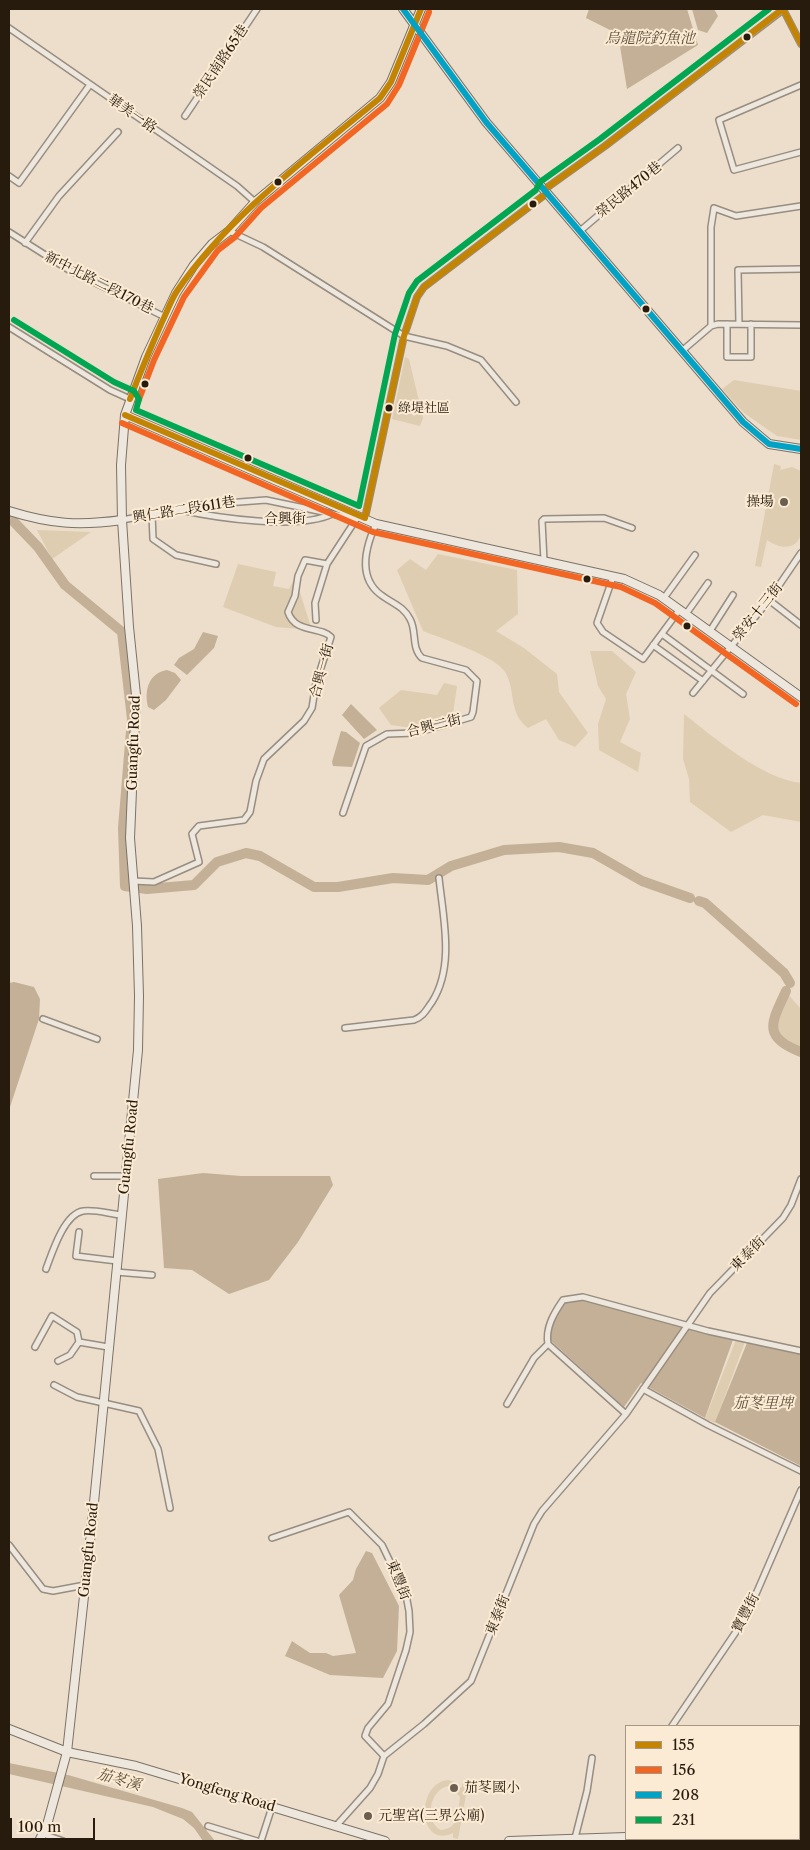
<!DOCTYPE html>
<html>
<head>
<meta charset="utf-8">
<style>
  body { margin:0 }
  #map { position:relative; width:810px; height:1850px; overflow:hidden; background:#ecdeca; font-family:"Libre Caslon Text",serif }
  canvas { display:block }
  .frame { position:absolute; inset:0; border:10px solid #271b0d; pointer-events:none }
  .legend { position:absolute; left:625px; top:1725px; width:175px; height:115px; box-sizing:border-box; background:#fbebd4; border:1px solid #a69884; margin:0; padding:6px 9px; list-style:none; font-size:15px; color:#271b0d }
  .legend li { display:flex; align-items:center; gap:10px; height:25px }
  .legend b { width:25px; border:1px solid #a69884 }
  .scale { position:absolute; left:10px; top:1818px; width:85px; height:22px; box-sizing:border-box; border:2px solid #271b0d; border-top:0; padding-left:6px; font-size:15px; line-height:18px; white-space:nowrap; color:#271b0d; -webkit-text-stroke:4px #fbebd4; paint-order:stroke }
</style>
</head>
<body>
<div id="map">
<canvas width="810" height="1850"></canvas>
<div class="frame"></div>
<ul class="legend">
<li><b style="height:6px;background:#c38303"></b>155</li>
<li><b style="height:6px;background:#f26522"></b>156</li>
<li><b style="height:6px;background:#02a2c4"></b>208</li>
<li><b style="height:6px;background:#00a651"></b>231</li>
</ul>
<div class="scale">100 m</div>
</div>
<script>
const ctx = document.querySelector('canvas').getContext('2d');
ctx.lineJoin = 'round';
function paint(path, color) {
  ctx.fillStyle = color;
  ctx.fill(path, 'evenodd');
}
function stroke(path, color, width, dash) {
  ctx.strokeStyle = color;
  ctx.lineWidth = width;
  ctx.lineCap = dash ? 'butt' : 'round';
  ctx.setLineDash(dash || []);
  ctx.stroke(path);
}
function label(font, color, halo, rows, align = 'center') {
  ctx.font = font + ' "Libre Caslon Text","Noto Serif TC",serif';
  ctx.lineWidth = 4;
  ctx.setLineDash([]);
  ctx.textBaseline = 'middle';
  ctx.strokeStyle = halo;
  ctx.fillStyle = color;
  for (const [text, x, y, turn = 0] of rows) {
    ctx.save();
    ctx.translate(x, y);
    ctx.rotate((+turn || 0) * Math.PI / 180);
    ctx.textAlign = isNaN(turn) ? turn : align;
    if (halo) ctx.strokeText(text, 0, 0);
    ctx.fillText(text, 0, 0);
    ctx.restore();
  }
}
paint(new Path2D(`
  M405 357 409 359 423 418 420 426 392 419Z
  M734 380 801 391V440L777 436 744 413 722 389Z
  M774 464 781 466 780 470 792 467 801 471C801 486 805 521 801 534 796 552 778 548 767 540L761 567 755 566Z
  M37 530 91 532 52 559Z
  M438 554 517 570 518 614 496 631 524 648 557 674 559 692 588 733 575 747 559 740 546 719 528 728C507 711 517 692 505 672 497 657 441 638 423 631L397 570 410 559 426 570Z
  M238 564 276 572 273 586 289 589 295 577 312 630 276 627 223 607Z
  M590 651H612L636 672 626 694 630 719 620 742 641 753 638 772 599 750 598 724 606 699 598 686Z
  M444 683 457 686 453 714 412 728 391 725 379 708 401 690 437 695Z
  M684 714C716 739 761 778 801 783V822L763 815 731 832 690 802 689 779 683 759Z
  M785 991 801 1009 800 1048 774 1031 777 1007Z
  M737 1337 746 1339 715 1423 705 1419Z
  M448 1780 455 1782 461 1788 463 1783 468 1784 458 1839 453 1838V1833C418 1850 415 1783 448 1780ZM450 1786 460 1797C458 1811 459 1829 441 1830 423 1822 430 1787 450 1786Z`), '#dfcdb2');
paint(new Path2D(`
  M589 9H687L698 45 627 89 618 34 586 18Z
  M692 9H714L718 16 707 33 698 30Z
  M203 632 218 636 214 648 187 675 174 665 179 658 194 649Z
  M167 670 175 673 181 680 166 700 154 710 148 707C144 690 149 673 167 670Z
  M351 704 377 730 364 739 342 715Z
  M341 731 346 732 360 743 352 767 333 766 332 762Z
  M14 982 34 987 40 999 39 1019 9 1110V983Z
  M203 1173 241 1176H330L333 1185 298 1242 269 1280 229 1294 192 1270 164 1268 158 1179Z
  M574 1297 679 1326 734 1337 705 1418 641 1383 624 1407 550 1340 551 1325 562 1302Z
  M747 1343 801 1354V1466L715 1422Z
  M366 1551 372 1553 399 1606 397 1651 383 1678 330 1675 285 1656 292 1641 310 1653H326L333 1656 356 1653 339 1595 353 1580 356 1569Z
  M9 1763 68 1775 182 1808 192 1812 215 1841H203L194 1828 183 1819 153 1807 9 1774Z`), '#c3b097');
stroke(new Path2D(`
  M9 514 14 522`), '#c3b097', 2);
stroke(new Path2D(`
  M14 522 38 547 65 585 122 632 132 719 123 828 125 886 147 889 194 885 217 862 246 853 260 856 314 887H338L393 878 428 880 451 866 504 850 559 847 593 853 642 881 690 898
  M699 901 705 903 784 973 790 983
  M786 991C772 1022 761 1037 801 1052`), '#c3b097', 10);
const street = new Path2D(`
  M783 9 801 44
  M9 28 237 186 255 202
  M801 85 719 120 734 170 801 152
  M185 116 257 9
  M9 176 19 183 89 86
  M229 231 263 247 404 336 447 346 481 360 516 402
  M580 231 678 148
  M9 232 69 270 165 317
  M25 243 59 196 118 132
  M727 324V357H751V324
  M739 324 738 270 801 269
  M711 326V227L714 208 736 216 801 206
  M9 327 110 390 130 399
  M683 350 711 326 718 324 801 325
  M181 510C217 518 299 530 332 514
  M152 514 153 539 176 555 216 564
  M122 520 200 505 266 500 352 518H365L404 336 417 297 424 287 547 193 545 189 605 146 784 9
  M544 561 542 521 544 519 604 518 632 528
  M613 577 597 623 603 632 643 659 680 609
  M664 598 695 555
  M769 600 801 625
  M686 614 708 583
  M316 620 315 603 327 564
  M710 631 733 595
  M662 634 743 694
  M653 645 703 681
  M693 693 769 600 801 553
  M343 813 366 746 387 734 415 733 461 720 471 717 473 712 477 681 466 670 422 658C411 648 417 631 410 619 404 607 394 604 384 597 357 580 365 548 376 524
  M133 881 154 882 199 862 192 834 199 826 244 820 250 812 256 781 264 759 304 721 312 708 316 683 331 637C321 626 295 634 288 612L295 596 298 576 305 560 327 564 357 518
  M43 1019 97 1039
  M345 1028 414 1020C424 1016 426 1010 432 1002 455 966 443 917 439 878
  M94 1176H126
  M79 1232 76 1256 117 1261
  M46 1269C52 1253 64 1214 83 1211 94 1209 110 1214 122 1215
  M116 1272 152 1275
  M79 1342 108 1347
  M35 1347 52 1316 77 1332 79 1342
  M58 1361 70 1355 79 1342
  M54 1385 77 1397 139 1411 158 1449 170 1508
  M643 1389 708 1425 801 1471
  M507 1404 534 1358 548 1344
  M626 1414 548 1344C545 1328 554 1313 563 1300L583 1297 708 1331 801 1351
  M272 1538 349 1512 382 1545 406 1595 409 1611 410 1632 406 1650 388 1704 368 1728 365 1736 384 1756
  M9 1545 43 1589 53 1591 85 1585
  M672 1726 746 1617 801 1490
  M208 1826 257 1841
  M336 1826 370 1788 378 1774 384 1756 424 1724 471 1681 534 1524 542 1511 626 1414 710 1293 783 1218 791 1205 801 1179
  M43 1834 63 1841
  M575 1838 587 1791 592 1758
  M675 1839V1841
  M261 1841 272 1807`);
const secondary = new Path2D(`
  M403 9 486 122 743 422 769 444 801 449
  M125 415 376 524 624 579 659 595 801 697
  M9 511C51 524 78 526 122 520
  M9 1729 67 1752 136 1766 385 1841
  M799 1836H801
  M39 1841 47 1825 67 1752 92 1523 138 1050 139 996 137 926 130 838 136 695 129 627 122 520 121 465 125 415 146 357 176 293 194 265 212 244 229 231 255 202 380 98 391 82 421 9
  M509 1841 626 1837`);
stroke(street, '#978d80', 8);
stroke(secondary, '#7b7266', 10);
stroke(street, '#eee7de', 5);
stroke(secondary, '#eee7de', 8);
stroke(new Path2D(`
  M130 399C140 373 151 347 162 322 167 312 171 300 177 291 229 215 309 157 380 98L391 82 421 9
  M125 415 365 518 404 336 417 297 424 287 547 193 545 189 605 146 783 9 801 44`), '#c38303', 6);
stroke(new Path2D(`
  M138 402 154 360 184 297 218 250 235 237 261 208 387 104 399 85 429 12
  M122 423 373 532 621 587 655 603 796 704`), '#f26522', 6);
stroke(new Path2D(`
  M403 9 486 122 743 422 769 444 801 449`), '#02a2c4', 6);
stroke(new Path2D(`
  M14 320 114 382 134 391 139 399 136 410 359 506 395 334 409 293 417 281 536 190 540 182 600 139 769 9`), '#00a651', 6);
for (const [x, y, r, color] of [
  [747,37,4.5,"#271b0d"],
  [278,182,4.5,"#271b0d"],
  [533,204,4.5,"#271b0d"],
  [646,309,4.5,"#271b0d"],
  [145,384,4.5,"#271b0d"],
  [389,408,4.5,"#271b0d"],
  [248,458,4.5,"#271b0d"],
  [784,502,5,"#6c5f4f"],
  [587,579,4.5,"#271b0d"],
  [687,626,4.5,"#271b0d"],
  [454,1788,5,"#6c5f4f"],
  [368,1816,5,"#6c5f4f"]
]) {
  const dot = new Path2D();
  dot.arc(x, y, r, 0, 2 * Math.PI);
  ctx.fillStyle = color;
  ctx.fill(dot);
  stroke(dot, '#fbebd4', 2);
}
label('13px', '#271b0d', '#fbebd4', [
  ["綠堤社區",398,408]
], 'left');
label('14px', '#271b0d', '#fbebd4', [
  ["榮民南路65巷",221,62,-56],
  ["華美一路",132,114,35],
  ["榮民路470巷",629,190,-39],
  ["新中北路二段170巷",99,283,27],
  ["興仁路二段611巷",184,510,-9],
  ["合興街",285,519],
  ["榮安十三街",758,612,-51],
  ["合興一街",322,671,-75],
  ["合興二街",434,726,-14],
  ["Guangfu Road",134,743,-88],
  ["Guangfu Road",129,1147,-84],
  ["東泰街",748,1254,-45],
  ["Guangfu Road",89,1550,-84],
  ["東豐街",398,1580,68],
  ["寶豐街",746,1613,-62],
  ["東泰街",498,1615,-68],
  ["Yongfeng Road",227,1793,17]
]);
label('14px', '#271b0d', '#fbebd4', [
  ["操場",774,502,"right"],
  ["茄苳國小",464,1788],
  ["元聖宮(三界公廟)",378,1816]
], 'left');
label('italic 15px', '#5f4f3b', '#fbebd4', [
  ["烏龍院釣魚池",650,39],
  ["茄苳里埤",763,1404],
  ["茄苳溪",119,1780,16]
]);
</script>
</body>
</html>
